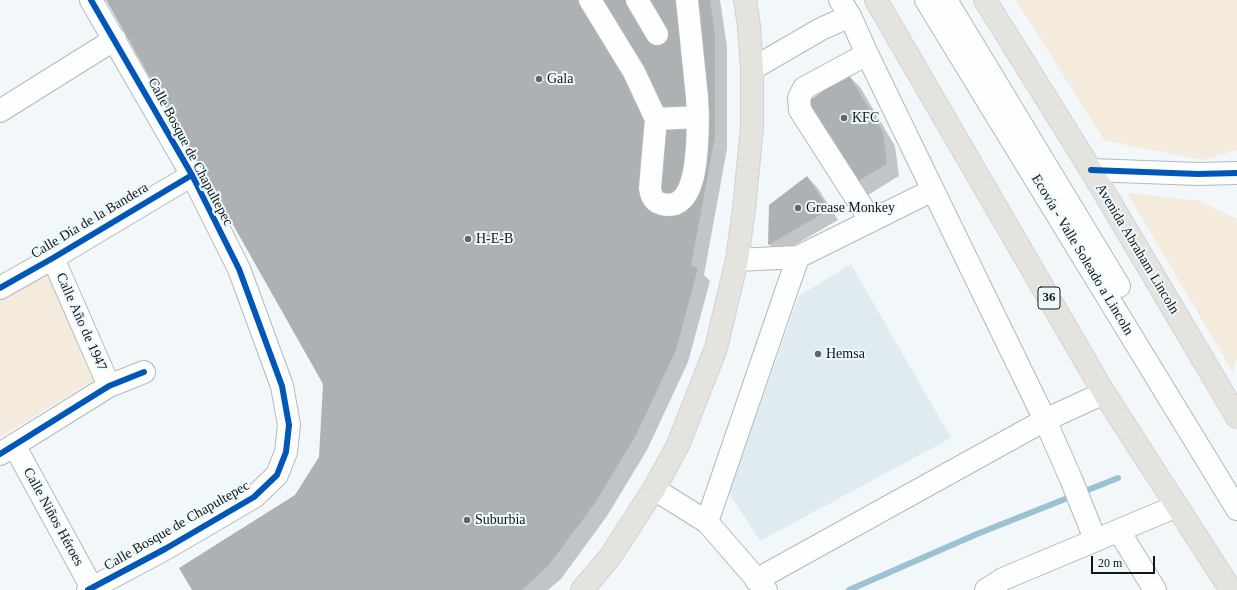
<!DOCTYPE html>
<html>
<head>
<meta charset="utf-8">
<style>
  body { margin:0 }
  #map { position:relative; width:1237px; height:590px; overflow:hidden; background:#f2f7fa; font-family:"Times New Roman",serif }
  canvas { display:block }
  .scale { position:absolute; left:1091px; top:556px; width:64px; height:18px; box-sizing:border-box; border:2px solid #121617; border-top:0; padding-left:5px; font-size:12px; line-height:14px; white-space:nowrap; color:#121617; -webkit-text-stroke:3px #eef8fd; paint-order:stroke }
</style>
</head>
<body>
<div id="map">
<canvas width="1237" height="590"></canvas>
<div class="scale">20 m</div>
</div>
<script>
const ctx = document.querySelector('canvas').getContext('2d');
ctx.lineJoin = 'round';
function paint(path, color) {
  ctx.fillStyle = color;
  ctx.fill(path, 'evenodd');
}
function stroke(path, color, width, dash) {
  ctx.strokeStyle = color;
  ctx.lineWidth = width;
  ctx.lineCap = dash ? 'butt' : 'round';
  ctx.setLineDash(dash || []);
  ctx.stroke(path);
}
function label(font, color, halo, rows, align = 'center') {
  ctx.font = font + ' "Times New Roman",serif';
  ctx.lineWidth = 4;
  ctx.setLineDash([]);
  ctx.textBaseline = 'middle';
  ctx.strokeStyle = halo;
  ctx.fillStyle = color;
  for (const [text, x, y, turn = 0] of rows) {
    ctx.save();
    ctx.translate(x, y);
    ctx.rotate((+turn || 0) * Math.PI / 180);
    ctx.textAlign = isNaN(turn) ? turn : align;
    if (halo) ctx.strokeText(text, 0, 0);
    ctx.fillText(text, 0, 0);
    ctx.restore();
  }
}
paint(new Path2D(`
  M851 264 951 438 760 541 729 493 799 296Z`), '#dfebf0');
paint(new Path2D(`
  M1016 0H1237V150L1202 160 1104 140Z
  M1127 193 1200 201 1237 219V358L1233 372Z
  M48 273 93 381 0 437V301Z`), '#f4ebdd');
paint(new Path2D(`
  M108 0H720L727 47V149L704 275 710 281 688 362 647 450 607 516 561 579 548 590H193L296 496 320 458 324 384Z
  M848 75 860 87 895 146 899 176 868 195 856 183Z
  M807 177 817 187 838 220 779 254 769 244Z`), '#0003');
stroke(new Path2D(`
  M849 590 977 534 1118 478`), '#9ac2d2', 6);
paint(new Path2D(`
  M106 0H710L715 34V136L691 266 698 268 676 350 635 437 595 503 548 566 522 590H192L179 568 295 495 319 457 323 384Z
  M848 74 883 132 887 164 855 183 804 104Z
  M807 176 829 210 768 245 769 205Z`), '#adb1b4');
const minor = new Path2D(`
  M590 0 634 72 656 119 698 117 697 97 687 0
  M637 0 657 34
  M840 0 850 16
  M926 0 1237 509
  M946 0 1119 286
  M867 54 804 88 799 98 800 110 871 221
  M0 111 115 39
  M656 119 650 188C651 196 653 202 662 204 700 214 697 139 698 117
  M1091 170 1198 174 1237 173
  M933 190 1045 420 1071 479 1095 539
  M53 258 109 386
  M737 260 798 257 933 190 867 54 850 16 821 29 752 69
  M0 288 53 258 192 175
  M14 445 92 588
  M0 454 109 386 144 372
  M654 489 707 522 766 590
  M707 522 798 257
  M1119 531 1155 590
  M756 580 1045 420 1104 393
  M88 590 165 549 254 497 277 475 286 452 289 425 282 386 239 269 192 175 91 0
  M986 590 1003 579 1177 506`);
const major = new Path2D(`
  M876 0 1104 393 1231 590
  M985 0 1091 170 1237 417
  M582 590 610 557 654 489 678 445 716 348 737 260 744 209 752 127V69L749 26 745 0`);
stroke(minor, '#b5b9bb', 24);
stroke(major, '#cfd2d4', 24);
stroke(minor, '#fdfefe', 22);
stroke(major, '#e5e3de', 22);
stroke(new Path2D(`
  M1091 170 1198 174 1237 173
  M0 288 53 258 192 175
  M0 454 109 386 144 372
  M88 590 165 549 254 497 277 475 286 452 289 425 282 386 239 269 192 175 91 0`), '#0057b8', 6);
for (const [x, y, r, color] of [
  [539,79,4,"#606566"],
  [844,118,4,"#606566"],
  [798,208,4,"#606566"],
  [468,239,4,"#606566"],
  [818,354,4,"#606566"],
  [467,520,4,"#606566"]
]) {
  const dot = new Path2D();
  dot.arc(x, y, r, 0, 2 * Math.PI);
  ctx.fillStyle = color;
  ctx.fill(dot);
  stroke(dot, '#eef8fd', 1.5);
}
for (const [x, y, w] of [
  [1049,298,22]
]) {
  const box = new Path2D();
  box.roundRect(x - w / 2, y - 11, w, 22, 3);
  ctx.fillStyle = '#eef8fd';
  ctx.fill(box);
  stroke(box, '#121617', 1);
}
label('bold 13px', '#121617', null, [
  ["36",1049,298]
]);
label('14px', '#121617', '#eef8fd', [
  ["Gala",547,79],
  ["KFC",852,118],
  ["Grease Monkey",806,208],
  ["H-E-B",476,239],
  ["Hemsa",826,354],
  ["Suburbia",475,520]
], 'left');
label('14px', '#121617', '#eef8fd', [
  ["Calle Bosque de Chapultepec",190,152,62],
  ["Calle Día de la Bandera",90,221,-31],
  ["Avenida Abraham Lincoln",1137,249,59],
  ["Ecovía - Valle Soleado a Lincoln",1082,255,59],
  ["Calle Año de 1947",81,322,66],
  ["Calle Niños Héroes",53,517,61],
  ["Calle Bosque de Chapultepec",177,526,-30]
]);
</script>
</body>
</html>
